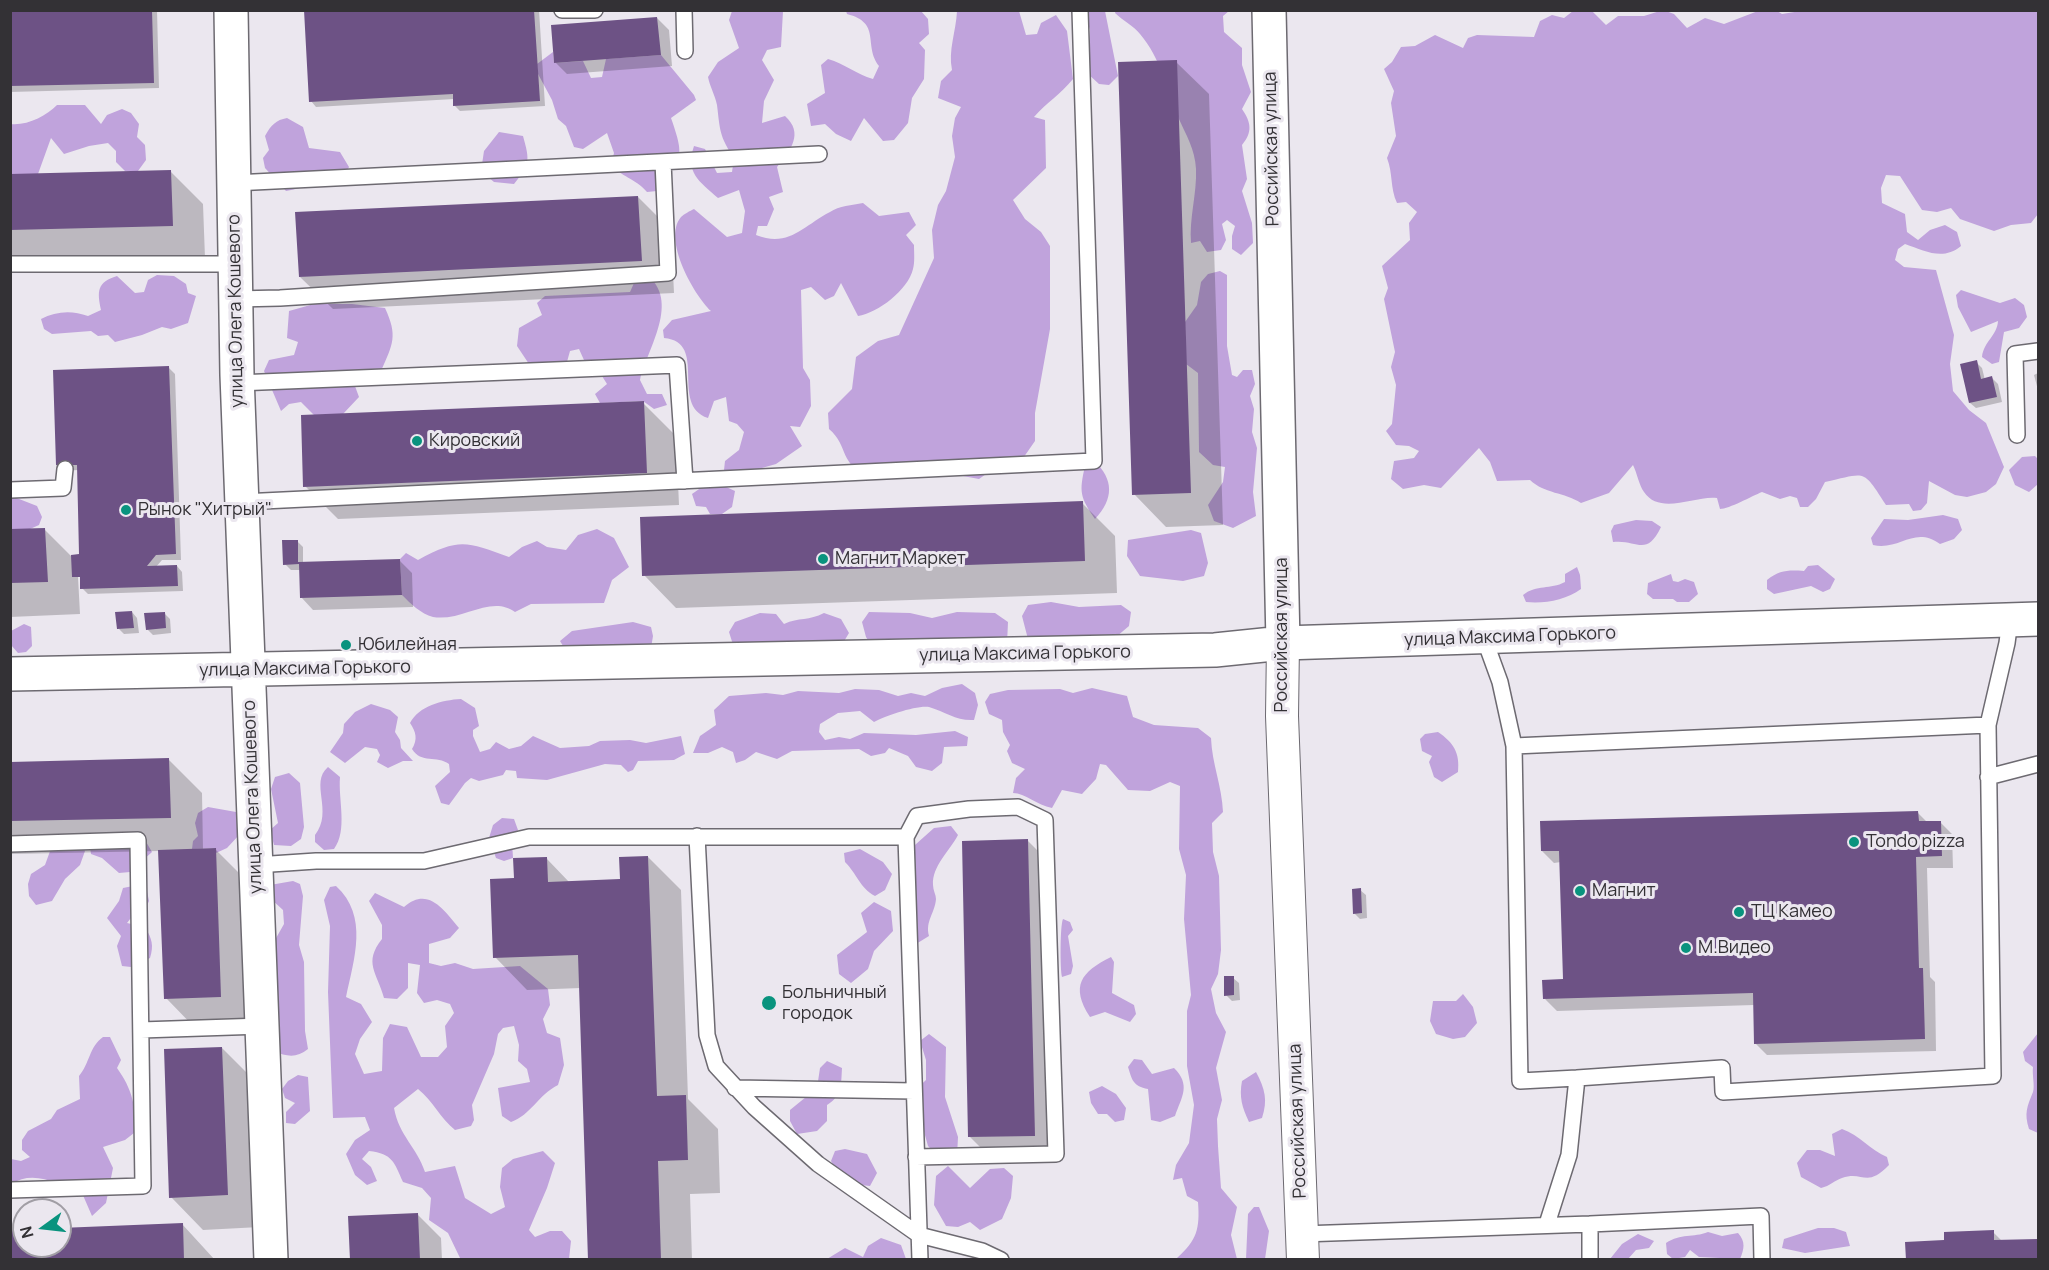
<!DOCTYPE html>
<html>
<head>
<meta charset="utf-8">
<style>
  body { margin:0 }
  #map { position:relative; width:2049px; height:1270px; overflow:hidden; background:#ebe7ef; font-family:Manrope,sans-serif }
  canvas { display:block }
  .frame { position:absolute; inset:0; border:12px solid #333135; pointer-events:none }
  .north { position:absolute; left:12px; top:1198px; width:60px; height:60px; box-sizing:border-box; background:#ebe7ef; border:2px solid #a19ea5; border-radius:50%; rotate:255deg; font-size:16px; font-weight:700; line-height:24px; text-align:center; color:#333135 }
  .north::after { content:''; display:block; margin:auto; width:21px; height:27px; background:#09937e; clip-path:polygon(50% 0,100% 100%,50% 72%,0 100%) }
</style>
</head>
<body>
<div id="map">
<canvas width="2049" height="1270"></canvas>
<div class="frame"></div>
<div class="north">N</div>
</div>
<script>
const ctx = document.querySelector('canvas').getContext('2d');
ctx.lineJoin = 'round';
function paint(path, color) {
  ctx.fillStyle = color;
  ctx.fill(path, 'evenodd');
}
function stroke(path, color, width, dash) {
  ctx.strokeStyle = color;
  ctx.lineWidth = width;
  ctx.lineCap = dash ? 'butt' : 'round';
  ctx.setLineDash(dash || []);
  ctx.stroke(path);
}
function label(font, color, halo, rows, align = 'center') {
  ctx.font = font + ' Manrope,sans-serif';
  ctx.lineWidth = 6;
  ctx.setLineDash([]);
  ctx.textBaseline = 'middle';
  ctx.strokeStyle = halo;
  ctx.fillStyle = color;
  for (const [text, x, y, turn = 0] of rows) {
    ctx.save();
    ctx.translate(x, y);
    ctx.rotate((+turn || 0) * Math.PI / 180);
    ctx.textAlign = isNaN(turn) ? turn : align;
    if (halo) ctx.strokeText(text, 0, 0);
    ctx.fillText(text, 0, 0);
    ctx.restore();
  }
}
paint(new Path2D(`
  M1116 10 1229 11 1223 16 1224 32 1242 48V65L1251 92 1242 109C1251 122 1253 132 1242 145L1247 179 1242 191 1252 223 1253 243 1241 255 1232 249V236L1235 226 1227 220 1222 224 1226 240 1221 250 1207 252 1200 241 1191 243C1189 218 1197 194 1196 169 1195 149 1186 135 1178 117 1166 87 1161 59 1140 34 1134 26 1123 21 1115 13Z
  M732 11H783L781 47 767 50 762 60 774 80 764 101 762 123 785 116C804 133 791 150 777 167L783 192 769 197 774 209 767 226H758L756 235C789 248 803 226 830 212 839 206 852 205 863 203L879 216 909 212 916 225 906 235 914 245C914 253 915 262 913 269 908 290 878 313 858 316L841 283 834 296 825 300 811 287 801 290 803 368 810 380 811 406 800 427 790 426 802 446 776 464 723 479 725 461 739 450 744 432 737 424 729 421 726 397 714 401 708 418C669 405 709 342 664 338L663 330 672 320 711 311C694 295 662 239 681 217 684 214 690 211 694 209L727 237 742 233 745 211 739 190 718 198C699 181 685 173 694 146L705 149 717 173 732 172 734 158C719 136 720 129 717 105 715 95 710 87 708 77L718 62 739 48 729 20Z
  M846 11H921L928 19 929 34 919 43 925 50 924 79 912 98 908 123 894 140 883 141 864 118 851 141 836 134 825 124 811 126 807 104 825 93 821 65 828 59C845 64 856 74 873 79L879 66C863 45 882 23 847 14Z
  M957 11H1019L1026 35 1037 34 1041 23 1056 15 1067 31 1073 79C1061 94 1046 103 1034 117L1045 120 1046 168 1013 200 1025 219 1041 232 1050 246V329L1035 413V441L1019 464 989 472 979 479 963 476 953 468 886 471 873 479C837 464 850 447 829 429L828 413 852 389 856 357 878 341 899 335 934 258 932 230 938 205 946 191 955 157 952 136 955 118 961 107 938 98 941 81 952 70C948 50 956 32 957 11Z
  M1084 11H1105L1118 76 1109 85 1099 84 1087 73 1090 30Z
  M1758 11H1777L1782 14 1807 10 2038 11V214L2031 223 2011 225 1994 231 1960 219 1951 208 1937 212 1922 210 1900 176 1886 175 1881 188 1882 203 1905 214 1907 232 1918 240 1930 230 1945 225 1957 232 1961 246C1943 261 1925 251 1905 244L1898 249 1895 260 1904 267 1936 270 1954 335 1950 364 1953 391 1969 410 1986 423 2004 467 1996 484 1986 492 1967 497 1955 495 1929 481 1927 503 1921 510 1913 511 1909 504 1886 505C1862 468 1867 473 1825 482L1816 499 1808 507H1800L1797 498 1790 496 1780 499 1762 492C1752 496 1729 509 1720 509L1717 498C1696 495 1660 516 1644 492 1639 485 1637 473 1633 465L1609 493 1581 503C1564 492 1545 494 1530 480L1497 481 1490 462 1479 448 1441 488 1424 485 1403 489 1391 479 1394 461 1414 458 1419 451 1409 446 1396 445 1386 431 1392 424 1394 405 1396 385 1391 367 1395 352 1384 299 1388 288 1382 266 1410 240 1409 223 1417 212 1406 202 1397 203C1390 188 1393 173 1387 158L1396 136 1391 103 1394 91 1384 69 1392 62 1401 47 1415 46 1435 35 1463 48 1468 38 1477 35 1534 37 1540 21 1552 15 1564 18 1573 11H1592L1606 25 1618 16H1644L1663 10 1674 14 1687 28 1705 18 1724 24Z
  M553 52 554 63 583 61 591 78 602 77 606 59 661 55 694 95 696 100 671 118C689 169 675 151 657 191L647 192C635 178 621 177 611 164L614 153 607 133 583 149 574 147 566 126 558 119 552 100 538 74 537 64Z
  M57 105H85L101 124 107 115 122 109 131 113 139 124 137 137 145 145 146 160 138 171H125L116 162V151L108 143 89 146 64 154 51 138 38 174H11L10 124C27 126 46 116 57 105Z
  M287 118 303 127 309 148 340 152 349 167 344 177C323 178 307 188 286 191L265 168 263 158 269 150 265 136C271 125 276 120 287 118Z
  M499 132 523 136C530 161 530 164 514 184L494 182 481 171 484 151Z
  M1220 271 1227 275V346L1232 375 1237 377 1243 370H1252L1255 384 1250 396 1254 409 1252 432 1257 448 1253 492 1256 516 1233 528 1214 521 1208 505 1223 482 1225 467 1213 465 1199 452 1198 373 1186 364 1185 322 1197 305 1201 282 1208 274Z
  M646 274C681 301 648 347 640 380L647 394H662L667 405 654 409 643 401 600 403 595 394 607 384 597 368 588 369 579 349 570 351 565 369 529 364 517 346 519 328 542 315 537 303 545 296 630 292 634 283Z
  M157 275 174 276 186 284 188 293 196 296 188 323 171 329 162 327 142 335 115 342 108 335 98 336 91 331 52 334 44 329 41 319C56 311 72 310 88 316L101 310C97 291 97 282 117 276L135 293 144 292 148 280Z
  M1961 290 2000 303 2015 298 2024 305 2027 317 2019 328 2004 332 1999 362 1992 364 1982 357C1984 341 1997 336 1998 321L1971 332 1958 307 1956 295Z
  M314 304H352L385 308C398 336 393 344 381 371L352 378 359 397 343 414 314 415 301 402 289 404 281 411 264 371 269 360 294 355 298 342 287 338 289 311Z
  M2035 456 2038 459V484L2029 492 2015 485 2009 470 2022 457Z
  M1094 461C1114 479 1114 499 1095 519 1080 497 1079 492 1085 466Z
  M724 486 735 491 732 507 722 514H710L706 507 696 506 692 494 702 487Z
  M10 490 14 497 37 506 42 517 39 525 30 529H11Z
  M1943 515 1958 519 1962 530 1954 539 1940 544C1914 525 1900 551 1873 545L1871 538 1884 519 1908 520Z
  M1636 520 1652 521 1661 527C1646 558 1637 539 1613 542L1611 531 1614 525Z
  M597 529 614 538 629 567 612 580 604 603 531 604 515 612C491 594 462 622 433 617 421 614 410 603 402 595L400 559 406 553 418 560C460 537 467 542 509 557L522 547 537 541 547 547 566 550 578 535Z
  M1191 530 1201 533 1208 563 1204 576 1183 581 1140 576 1127 556 1128 540Z
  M1818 565 1835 579 1830 589 1823 592 1811 586 1774 594 1767 589V580C1780 570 1788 570 1804 571L1808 566Z
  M1577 567 1580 575 1581 589C1566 600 1544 604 1526 602L1523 595C1537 584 1550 590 1565 582V574Z
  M1671 574 1673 581 1678 582 1685 579 1694 582 1698 594 1689 602H1677L1673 599H1653L1647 594 1648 583Z
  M1051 602 1079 607 1121 605 1131 612 1129 626 1116 637 1029 643 1022 616 1028 605Z
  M869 612 910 613 932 618 957 612 995 613 1008 622 1007 644 875 651 866 637 862 622Z
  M760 613 776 614 784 624C799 617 809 621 824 613L841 619 849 633 843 643 735 651 729 632 735 622Z
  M633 622 651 627 653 636 651 648 568 654 560 641 572 631Z
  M24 624 31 627 32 646 26 652 18 653 11 645V631Z
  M962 684 975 693 978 705 974 720C956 721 946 712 929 707 917 705 885 716 874 722L860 711 838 713 820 724 819 732 825 740 839 737 850 739 864 733 916 735 955 731 968 737 967 746 944 747 942 763 932 771 916 767 908 756 889 748 885 753 871 756 859 749 792 751 777 759 756 752 745 760 736 763 733 752 722 747 708 753H693L700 736 716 725 714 710 729 696 766 693 783 695 798 691 839 693 855 689 879 690 898 696 911 693 925 696 942 688Z
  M1092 688 1127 696 1133 717 1154 725 1198 728 1211 738C1212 764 1222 786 1223 812L1212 823 1213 852 1219 876 1221 950 1218 974 1211 989 1216 1013 1226 1032 1216 1068 1222 1100 1217 1119 1218 1146 1221 1188 1237 1207 1231 1235 1237 1259 1177 1258C1197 1240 1200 1229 1198 1202L1187 1196 1182 1178 1173 1180 1176 1165 1189 1143 1194 1105 1187 1066V1011L1191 995 1184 919 1186 875 1179 849 1180 786 1170 782 1150 791 1128 790 1106 765 1100 764 1096 779 1082 794 1062 790 1052 808C1037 805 1025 793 1013 793L1016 778 1025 769 1012 763 1007 751 1010 745 1003 732 1002 720 989 714 985 702 990 694 1008 690 1060 689 1073 693Z
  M461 699 475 708 479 726 473 730V736L480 752 490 749 496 742 509 749 521 746 533 736 560 748 589 746 600 741 630 740 646 743 681 736 685 754 674 760 638 761 633 770 628 772 621 765 605 764 547 780 517 778 516 771 506 770 503 775 479 781 471 778 465 783 449 805 441 803 435 786 450 772 449 764C437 755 421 764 412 749 418 739 416 732 410 723 419 706 442 700 461 699Z
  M371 704 390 710 398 717 395 732 400 740 401 748 413 761H403L388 768 377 762 380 755 377 749 365 747 345 763 330 752 343 733 344 724 355 712Z
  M1438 732C1454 743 1460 753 1458 772L1442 782 1434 777 1429 762 1432 756 1422 751 1420 739 1425 734Z
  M328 767 340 777C338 800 348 830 334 849L324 850 315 842V835C334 811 309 783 328 767Z
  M289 773 300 783 304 827 301 839 291 846 274 845 270 830 278 823 271 789 275 777Z
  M208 807 236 812 240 834 227 848 216 853 215 848 192 849 193 841 198 836 195 823 198 813Z
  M502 818 514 819 518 830 512 841 513 858 504 861 496 858 489 838 493 825Z
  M951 826 958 835C949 852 932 866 933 885 933 890 936 895 936 899 935 913 925 921 929 936L916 944 906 853 934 828Z
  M145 840 152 852 130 872 119 873 102 858 91 854 89 842Z
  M79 842 85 851 80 865 65 879 52 901 36 905 29 896 28 884 31 874 45 865 53 843Z
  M860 849 883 862 892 874 885 890 875 896C860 888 857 874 845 862L844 853Z
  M293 881 300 884 303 896 299 945 304 962 305 1031 308 1049C297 1058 287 1057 274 1051L271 947 284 924 283 910 271 899 270 885Z
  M133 886 147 891 149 901 144 912 134 914 127 923 145 927C152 939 154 945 150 958L131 967 122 966 117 946 121 936 107 918 119 901 123 888Z
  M336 886C369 916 354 959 346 997L361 1004 372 1022 360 1039 355 1054 364 1074 382 1071 383 1038 390 1024 407 1027 421 1057H438L447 1047 445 1026 454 1013 450 1004 437 1000 424 1003 417 993 420 965 408 963V988L397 999 384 998C377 972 363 963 382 939V925L369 901 375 893 404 907C428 886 444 910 459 928L450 938 429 944V963L441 966 455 963 473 969 520 966 548 989 550 1005 543 1019 547 1033 560 1038 564 1065 558 1085C538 1095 531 1115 511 1122L502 1116 498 1088 530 1082 527 1069 518 1061 519 1045 514 1026 503 1028 498 1034 494 1054 472 1105 474 1120 471 1126 455 1130C440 1118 433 1101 418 1089L394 1108C399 1136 417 1147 425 1172L455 1166 465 1198 491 1214 505 1207 500 1187 502 1168 513 1159 543 1151 555 1163 547 1188 529 1230 535 1237 550 1231H562L571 1241 569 1259 460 1258 448 1233 429 1220 431 1198 422 1188 403 1182C394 1162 393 1154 369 1151L362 1159 371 1167 377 1181 367 1185 355 1175 346 1154 355 1140 370 1130 365 1117 333 1118 328 992 330 926 324 900 330 887Z
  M874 902 891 911 893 931 874 951 868 969 851 983 839 974 837 955 867 932 861 913Z
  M1063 919 1070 922 1073 930 1068 936 1073 966 1071 974 1062 977C1060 969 1060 925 1063 919Z
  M1111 957 1114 962 1112 993 1134 1005 1136 1014 1130 1022 1105 1012 1090 1017C1070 986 1081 972 1111 957Z
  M1463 994 1473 1007 1477 1023 1465 1037 1453 1039 1436 1034 1430 1021 1433 1001H1456Z
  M2038 1033V1133L2029 1129C2024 1113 2027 1107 2033 1092 2035 1086 2032 1075 2033 1067L2025 1061 2023 1052Z
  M929 1034 946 1047 945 1097 958 1137 957 1156 938 1157 928 1146 923 1128 915 1123 914 1091 926 1080V1060L920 1041Z
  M103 1037H110L121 1060 117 1068C132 1089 137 1107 134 1133L125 1140 103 1147 113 1168 106 1203 92 1216 82 1193C58 1184 34 1169 11 1184V1159L21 1161 30 1157 22 1150V1140L28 1131 51 1119 57 1110 80 1099 79 1076C90 1063 89 1047 103 1037Z
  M1134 1059 1142 1060 1152 1074 1174 1068C1191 1085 1182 1096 1175 1116L1160 1122 1151 1120 1148 1089C1133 1086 1132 1080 1128 1067Z
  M827 1061 842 1068C841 1085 842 1096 827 1105V1121L817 1131 797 1134 790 1121V1110L817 1088 820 1068Z
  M1256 1072C1265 1089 1268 1100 1262 1118L1249 1122C1242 1107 1239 1097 1242 1081Z
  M298 1075 308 1077 310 1111 295 1124 286 1123V1112L295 1103 285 1098 282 1089 288 1081Z
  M1102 1086 1116 1094 1126 1108 1124 1120 1115 1122 1107 1114H1098L1091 1103 1089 1092Z
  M1842 1129C1860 1135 1870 1150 1887 1157L1889 1165C1866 1189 1863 1170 1842 1178 1835 1180 1830 1186 1821 1188L1801 1177 1797 1163 1807 1150H1820L1835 1156 1832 1134Z
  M845 1149 867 1154 877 1173 870 1186 844 1183 831 1161 835 1151Z
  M948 1166 970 1188 990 1169 1004 1168 1013 1176 1011 1198 1002 1219 980 1230 970 1222 958 1227 946 1226 934 1205 936 1176Z
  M1254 1207H1259L1269 1231 1265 1259H1246L1248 1214Z
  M1818 1228H1834L1846 1232 1850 1246 1805 1253 1782 1248 1784 1239Z
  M1708 1232 1722 1236 1738 1233C1746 1242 1744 1249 1740 1259L1699 1257 1690 1250 1685 1257 1673 1259 1667 1254 1666 1243C1681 1233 1693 1238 1708 1232Z
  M1638 1234 1654 1241 1649 1248 1636 1250 1628 1259H1610L1622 1244Z
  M881 1238 901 1245 906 1259H827L845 1248 863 1257 868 1246Z`), '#c0a3dc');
paint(new Path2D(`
  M10 10H157L159 88 10 92Z
  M305 10H539L545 106 460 111 454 105V99L316 107 311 101Z
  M657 18 669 30 672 66 567 74 555 62Z
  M1176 62 1209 94 1223 525 1166 527 1134 494Z
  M171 172 203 204 205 258 10 263V176Z
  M638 197 671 230 674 293 333 309 300 277Z
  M1976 362 1982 368 1985 380 1992 378 1998 384 2002 402 1976 408 1970 403Z
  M169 368 175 374 181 560H162L156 567 177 566 182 572 183 591 88 594 82 588 81 577H78L80 614 10 617V531L45 530 71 556H81L78 470 63 471 57 465Z
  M2038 373V390L2034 375Z
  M643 403 676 436 679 505 338 519 305 486Z
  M1082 503 1115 536 1117 593 676 608 644 575Z
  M297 541 303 547V564L400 561 412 573 413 607 313 610 301 597 300 570H291L285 564Z
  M132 612 137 618 139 633 124 634 119 629Z
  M164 613 170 619 171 633 153 635 147 629Z
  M169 760 202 793 203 850 215 849 248 882 253 1029 198 1031 166 998 160 851 10 854V764Z
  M1918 813 1928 823 1940 822 1952 834 1953 868H1927L1930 977 1935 982 1936 1051 1767 1055 1755 1043 1754 1005 1557 1011 1545 999 1565 981 1561 862 1554 863 1542 851Z
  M1028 841 1046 859 1052 1153 988 1155 970 1137Z
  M648 857 681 890 688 1099 718 1129 720 1193 690 1194 692 1260H590L581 988 527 990 495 957 515 879 547 859 570 883 622 881Z
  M1360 890 1366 895 1367 918 1360 919 1354 913Z
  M1233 978 1239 983 1240 1000 1232 1001 1226 995Z
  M222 1048 255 1081 260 1227 203 1230 171 1197Z
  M418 1215 441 1238 442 1260H351Z
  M182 1224 215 1260H10L24 1231V1246H60V1229Z
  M1993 1232 2003 1242 2038 1240V1260H1908L1946 1242Z`), '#0003');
paint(new Path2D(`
  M10 10H152L154 83 10 86Z
  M304 10H534L540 101 453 106V94L309 102Z
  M657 17 661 55 554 63 551 25Z
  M1177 60 1191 493 1132 495 1118 62Z
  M171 170 173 226 10 230V174Z
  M638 196 642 261 299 277 295 212Z
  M1977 360 1981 379 1992 376 1997 397 1969 403 1960 364Z
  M169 366 176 554 156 555 147 566 177 565 178 586 80 589V577H72L71 555 79 554 77 465H56L53 370Z
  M644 401 647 473 303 487 301 415Z
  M1083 501 1085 561 642 576 640 517Z
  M45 528 48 582 10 583V529Z
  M282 540H298V562L400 559 402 595 300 598 299 564 283 565Z
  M132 611 134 628 117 629 115 612Z
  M165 612 166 628 146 630 144 613Z
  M169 758 171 818 10 821V762Z
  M1918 811 1919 821H1941L1942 856 1916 857 1919 968H1923L1925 1039 1754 1044 1753 993 1543 999 1542 980 1563 979 1559 851H1541L1540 821Z
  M1028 839 1035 1136 968 1137 962 841Z
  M216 848 221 997 164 999 158 850Z
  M648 856 657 1096 686 1095 688 1160 658 1161 661 1260H588L578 955 493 958 490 879 514 878 513 858 547 857 548 882 620 879 619 857Z
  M1361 888 1362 913 1353 914 1352 889Z
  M1224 976H1234V995L1224 996Z
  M222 1047 228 1195 169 1198 164 1049Z
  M418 1213 420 1260H350L348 1216Z
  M183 1223 184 1260H10V1230L24 1229V1246H60V1228Z
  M1994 1230V1240L2038 1239V1259L1906 1260 1905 1242 1944 1240V1232Z`), '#6d5285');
const lane = new Path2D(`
  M562 10H595
  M684 10 685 51
  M234 183 819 154
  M10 264H235
  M236 299 280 298 668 273 663 162
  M237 383 677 365 685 481
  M2017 435 2015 354 2038 351
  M10 490 63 488 65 469
  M242 502 1094 461 1080 10
  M1484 638 1500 682 1514 746
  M1988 725 2007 643 2010 620
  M1988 777 2038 764
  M697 836 707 1035 716 1066 754 1107 818 1164 919 1235 982 1251 1001 1260
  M906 837 917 816 969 809 1018 807 1045 820 1056 1154 916 1157
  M10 844 138 840 143 1186 10 1190
  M256 865 316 861H424L529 837H906L920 1260
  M141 1030 262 1026
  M735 1088 914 1091
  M1547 1224 1569 1155 1577 1078 1722 1068 1723 1092 1993 1076 1988 725 1514 746 1520 1081 1577 1078
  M1590 1224 1761 1216 1762 1260
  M1302 1234 1590 1224V1260`);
const street = new Path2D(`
  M1283 643 1282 716 1303 1260`);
const secondary = new Path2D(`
  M231 10 237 375 271 1260
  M1269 10 1283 643
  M10 674 1215 650 1283 643 2038 619`);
stroke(lane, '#6d6a71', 18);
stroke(street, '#6d6a71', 34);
stroke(secondary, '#6d6a71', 36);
stroke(lane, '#fff', 15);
stroke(street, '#fff', 32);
stroke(secondary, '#fff', 33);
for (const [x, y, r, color] of [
  [417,441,6,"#09937e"],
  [126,510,6,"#09937e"],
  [823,559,6,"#09937e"],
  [346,645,6,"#09937e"],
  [1854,842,6,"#09937e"],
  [1580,891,6,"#09937e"],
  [1739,912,6,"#09937e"],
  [1686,948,6,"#09937e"],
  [769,1003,8,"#09937e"]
]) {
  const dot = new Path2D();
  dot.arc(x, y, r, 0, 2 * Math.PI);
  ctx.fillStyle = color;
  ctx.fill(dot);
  stroke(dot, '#ebe7ef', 2);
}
label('18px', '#333135', '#ebe7ef', [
  ["Российская улица",1272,149,-91],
  ["улица Олега Кошевого",236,311,-91],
  ["Российская улица",1282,635,-90],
  ["улица Максима Горького",1510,637,-2],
  ["улица Максима Горького",1025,654,-1],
  ["улица Максима Горького",305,669,-1],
  ["улица Олега Кошевого",253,797,-92],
  ["Российская улица",1298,1121,-92]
]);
label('18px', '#333135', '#ebe7ef', [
  ["Кировский",429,441],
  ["Рынок \"Хитрый\"",138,510],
  ["Магнит Маркет",835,559],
  ["Юбилейная",358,645],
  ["Tondo pizza",1866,842],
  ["Магнит",1592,891],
  ["ТЦ Камео",1751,912],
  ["М.Видео",1698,948],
  ["Больничный",782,993],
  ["городок",782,1014]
], 'left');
</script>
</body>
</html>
